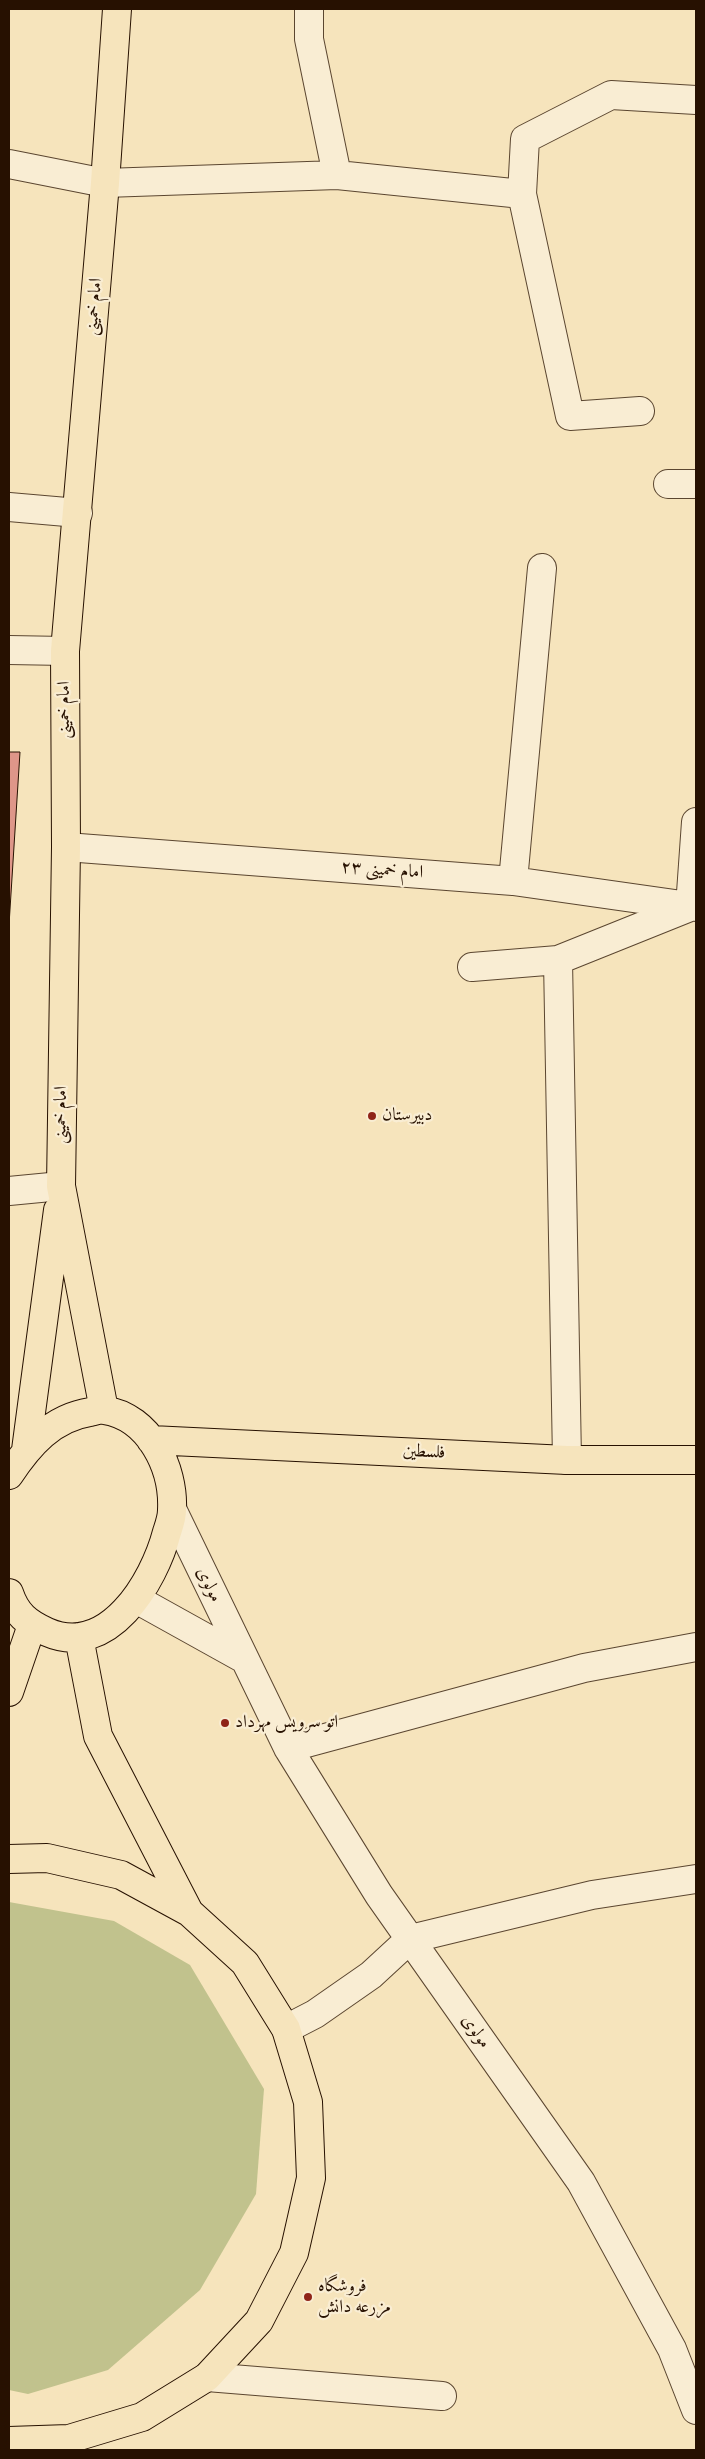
<!DOCTYPE html>
<html>
<head>
<meta charset="utf-8">
<style>
  body { margin:0 }
  #map { position:relative; width:705px; height:2459px; overflow:hidden; background:#f6e4bc; font-family:"IM FELL English",serif }
  canvas { display:block }
  .frame { position:absolute; inset:0; border:10px solid #271101; pointer-events:none }
</style>
</head>
<body>
<div id="map">
<canvas width="705" height="2459"></canvas>
<div class="frame"></div>
</div>
<script>
const ctx = document.querySelector('canvas').getContext('2d');
ctx.lineJoin = 'round';
function paint(path, color) {
  ctx.fillStyle = color;
  ctx.fill(path, 'evenodd');
}
function stroke(path, color, width, dash) {
  ctx.strokeStyle = color;
  ctx.lineWidth = width;
  ctx.lineCap = dash ? 'butt' : 'round';
  ctx.setLineDash(dash || []);
  ctx.stroke(path);
}
function label(font, color, halo, rows, align = 'center') {
  ctx.font = font + ' "IM FELL English",Amiri,serif';
  ctx.lineWidth = 4.5;
  ctx.setLineDash([]);
  ctx.textBaseline = 'middle';
  ctx.strokeStyle = halo;
  ctx.fillStyle = color;
  for (const [text, x, y, turn = 0] of rows) {
    ctx.save();
    ctx.translate(x, y);
    ctx.rotate((+turn || 0) * Math.PI / 180);
    ctx.textAlign = isNaN(turn) ? turn : align;
    if (halo) ctx.strokeText(text, 0, 0);
    ctx.fillText(text, 0, 0);
    ctx.restore();
  }
}
paint(new Path2D(`
  M9 1902 114 1921 190 1965 264 2089 256 2194 200 2290 108 2370 28 2394 9 2390Z`), '#c1c28d');
paint(new Path2D(`
  M9 753H19L9 910Z`), '#0003');
const building = new Path2D(`
  M9 752H20L9 925Z`);
paint(building, '#de9689');
stroke(building, '#271101', 1);
const minor = new Path2D(`
  M309 9V39L337 175
  M9 164 105 183 337 175 522 194 525 139 611 95 696 100
  M522 194 570 416 640 411
  M668 484H696
  M9 507 78 513
  M9 650 65 651
  M66 847 513 881 696 907
  M513 881 542 568
  M558 960 567 1460
  M472 967 558 960 690 907 696 822
  M9 1191 61 1186
  M173 1511 288 1748 379 1895 581 2182 672 2349 696 2410
  M136 1599 244 1659
  M288 1748 584 1668 696 1647
  M286 2029 315 2014 371 1975 410 1939 592 1895 696 1879
  M207 2377 442 2396`);
const major = new Path2D(`
  M104 1410 61 1186 66 847 65 651 105 183 117 9
  M151 1440 567 1460H696
  M26 1450 58 1210
  M9 1475C29 1445 52 1418 90 1412 94 1411 100 1409 104 1410 150 1417 174 1468 172 1510 172 1518 169 1526 167 1532 154 1582 108 1659 47 1632 27 1623 16 1614 9 1593
  M79 1637 98 1736 189 1912
  M9 1692 32 1625
  M9 1859 47 1858 121 1875 189 1912 245 1963 286 2029 308 2102 311 2178 294 2253 259 2321 207 2377 142 2417 69 2439 9 2441`);
stroke(minor, '#5b4630', 30);
stroke(major, '#271101', 30);
stroke(minor, '#f9edd3', 28);
stroke(major, '#f6e4bc', 28);
for (const [x, y, r, color] of [
  [372,1116,5,"#8f2418"],
  [225,1723,5,"#8f2418"],
  [308,2297,5,"#8f2418"]
]) {
  const dot = new Path2D();
  dot.arc(x, y, r, 0, 2 * Math.PI);
  ctx.fillStyle = color;
  ctx.fill(dot);
  stroke(dot, '#f9edd3', 2);
}
label('18px', '#271101', '#f9edd3', [
  ["امام خمینی",95,307,-85],
  ["امام خمینی",65,710,-90],
  ["امام خمینی ۲۳",382,871,4],
  ["امام خمینی",62,1115,-89],
  ["فلسطین",424,1453,3],
  ["مولوی",208,1585,64],
  ["مولوی",475,2032,55]
]);
label('18px', '#271101', '#f9edd3', [
  ["دبیرستان",382,1116],
  ["اتو سرویس مهرداد",235,1723],
  ["فروشگاه",318,2287],
  ["مزرعه دانش",318,2308]
], 'left');
</script>
</body>
</html>
